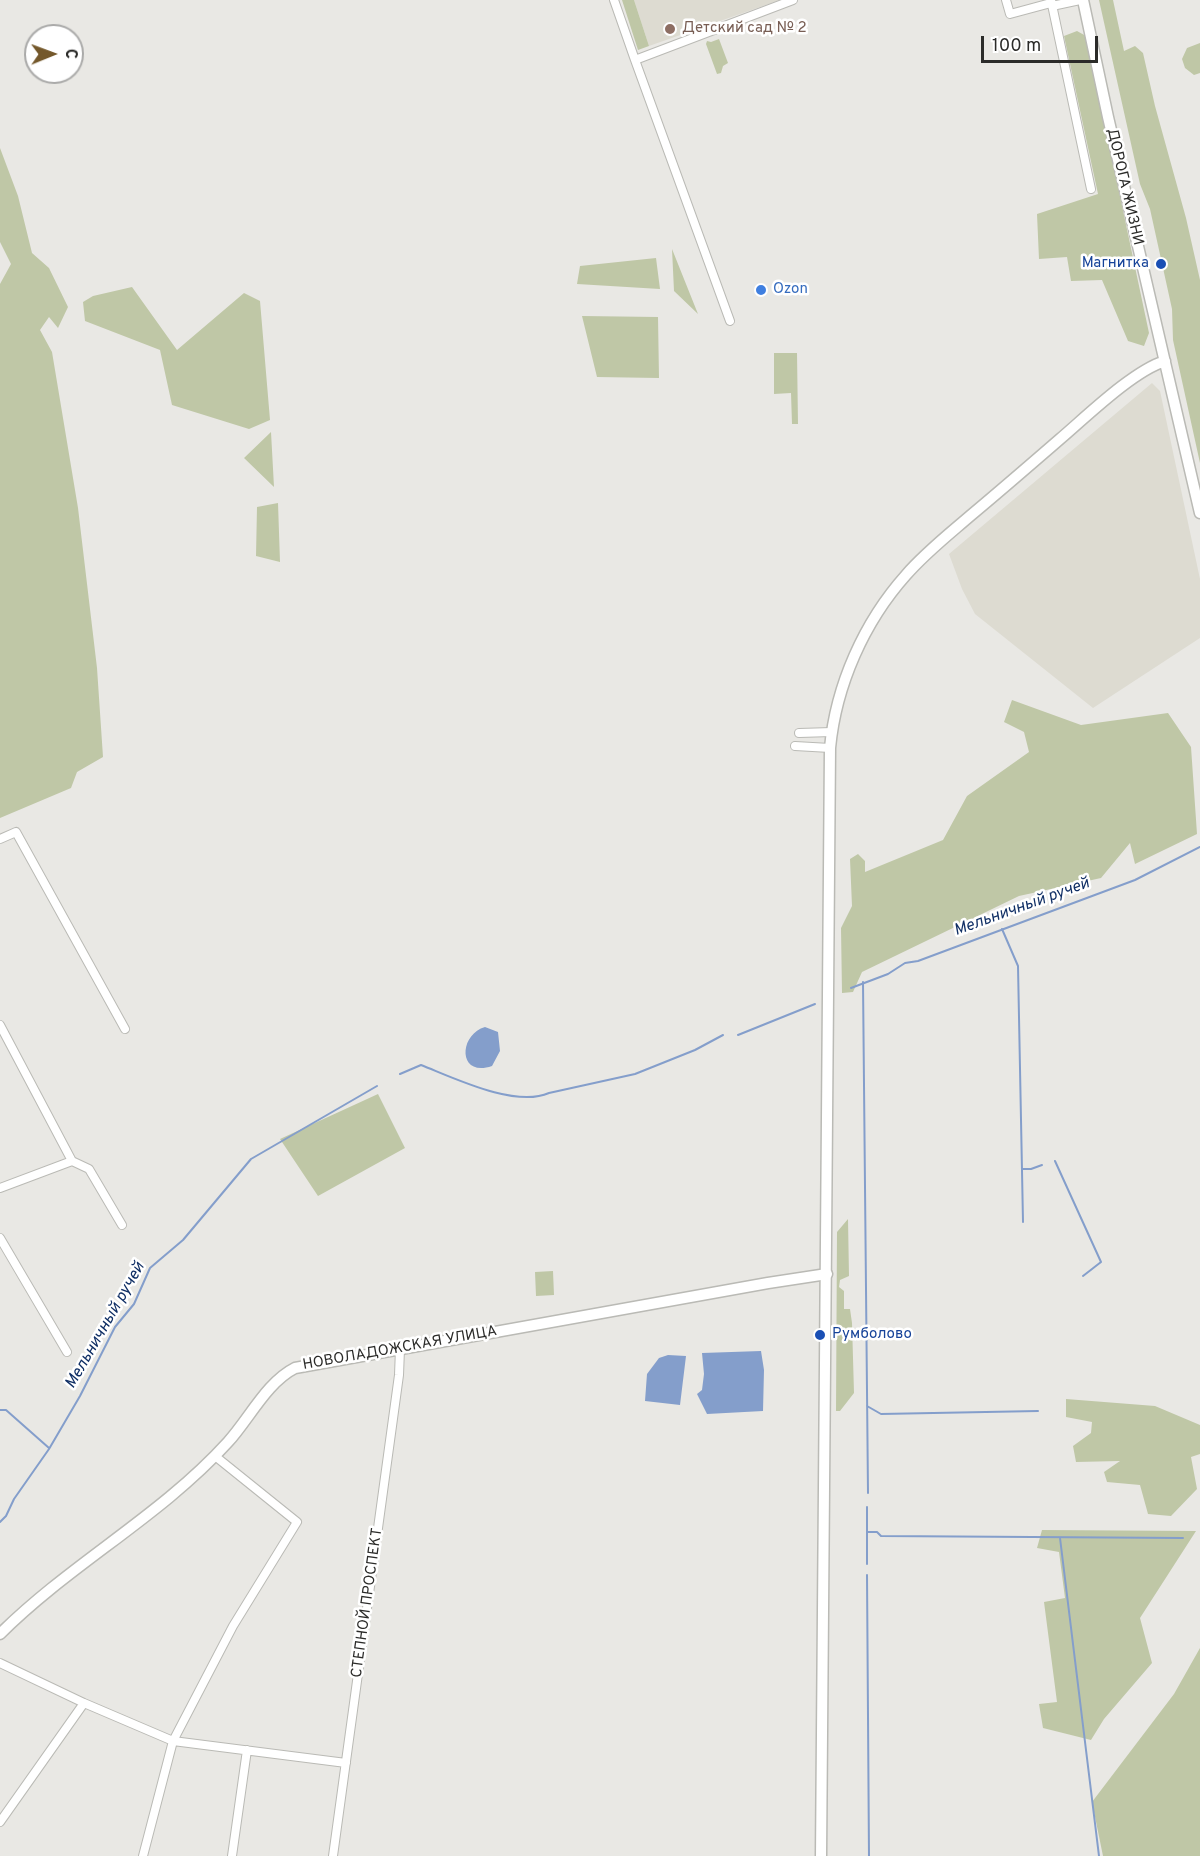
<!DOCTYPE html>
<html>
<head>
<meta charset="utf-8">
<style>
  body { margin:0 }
  #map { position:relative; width:1200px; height:1856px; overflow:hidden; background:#e9e8e4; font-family:Overpass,sans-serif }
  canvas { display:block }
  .north { position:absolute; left:24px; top:24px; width:60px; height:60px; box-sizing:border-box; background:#fff; border:2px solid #aaaaa9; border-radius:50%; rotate:89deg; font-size:16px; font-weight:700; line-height:24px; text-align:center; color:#2b2b29 }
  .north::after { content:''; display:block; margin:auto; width:21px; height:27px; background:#74582b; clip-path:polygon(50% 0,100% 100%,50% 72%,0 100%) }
  .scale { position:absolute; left:981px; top:36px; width:117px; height:27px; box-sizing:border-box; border:3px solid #2b2b29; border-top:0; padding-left:8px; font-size:18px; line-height:21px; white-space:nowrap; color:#2b2b29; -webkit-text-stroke:4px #fff; paint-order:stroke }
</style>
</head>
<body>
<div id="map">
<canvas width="1200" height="1856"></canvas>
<div class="north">С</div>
<div class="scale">100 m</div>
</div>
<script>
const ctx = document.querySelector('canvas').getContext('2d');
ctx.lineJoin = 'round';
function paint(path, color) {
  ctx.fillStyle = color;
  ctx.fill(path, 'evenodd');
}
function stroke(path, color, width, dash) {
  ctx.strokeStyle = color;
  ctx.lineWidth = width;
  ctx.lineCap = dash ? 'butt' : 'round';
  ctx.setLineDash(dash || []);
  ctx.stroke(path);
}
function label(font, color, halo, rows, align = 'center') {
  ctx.font = font + ' Overpass,sans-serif';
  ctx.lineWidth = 5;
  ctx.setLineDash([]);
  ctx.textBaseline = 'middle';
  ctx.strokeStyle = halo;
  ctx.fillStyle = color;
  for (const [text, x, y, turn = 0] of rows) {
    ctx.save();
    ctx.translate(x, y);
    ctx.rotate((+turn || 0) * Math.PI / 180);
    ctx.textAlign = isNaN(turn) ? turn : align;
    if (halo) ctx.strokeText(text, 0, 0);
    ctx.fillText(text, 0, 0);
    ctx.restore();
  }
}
paint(new Path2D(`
  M634 0H780L649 46Z
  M1152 383 1160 391 1200 579V638L1093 708 975 614 962 589 949 554Z`), '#dddbd1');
paint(new Path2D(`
  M622 0H634L649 46 638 50Z
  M1099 0H1113L1124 51 1135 46 1143 53 1155 106 1186 218 1200 280V463L1173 340 1172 309 1150 209 1140 184Z
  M1077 31 1086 36 1149 333 1144 346 1128 341 1102 280 1071 281 1067 257 1039 259 1037 214 1098 194 1064 36Z
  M719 39 728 63 723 66 721 73 717 74 706 44 707 41 711 42Z
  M1200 43V73L1194 75 1185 68 1182 59 1187 48Z
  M0 148 18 196 32 253 49 268 68 307 58 328 49 317 40 330 52 352 78 508 97 668 103 757 77 772 71 788 0 818V284L11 264 0 242Z
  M672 249 698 314 674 291Z
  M656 258 660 289 577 284 580 266Z
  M132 287 177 350 244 293 260 301 270 420 249 429 172 405 160 350 85 321 83 302 93 296Z
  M582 316 658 317 659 378 597 377Z
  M774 353H797L798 424H792L791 393 774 394Z
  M271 432 274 487 244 458Z
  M278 503 280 562 256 556 257 507Z
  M1012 700 1081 725 1168 713 1191 747 1197 834 1135 864 1130 843 1101 878 1019 896 862 972 853 992 842 993 841 928 852 906 850 859 858 854 865 861V872L943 840 967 796 1029 752 1024 732 1004 722Z
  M378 1094 405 1148 318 1196 280 1139Z
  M848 1219 849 1276 840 1280 839 1287 844 1291V1309H850L852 1323 854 1393 840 1411H836L837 1232Z
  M553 1271 554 1295 536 1296 535 1272Z
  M1066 1399 1155 1406 1200 1425V1454L1191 1457 1197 1489 1171 1516 1148 1514 1140 1485 1107 1482 1104 1472 1120 1461 1076 1462 1073 1446 1091 1433 1092 1422 1066 1417Z
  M1042 1530 1196 1531 1140 1618 1152 1663 1104 1719 1091 1740 1043 1728 1039 1704 1057 1702 1044 1602 1065 1598 1059 1552 1037 1548Z
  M1200 1648V1856H1103L1092 1802 1174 1694Z`), '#bfc7a6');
paint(new Path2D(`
  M485 1027 498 1032 500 1051 492 1066C458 1078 458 1035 485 1027Z
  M761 1351 764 1370 763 1411 707 1414 697 1394 702 1390 704 1374 702 1353Z
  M668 1355 686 1356 680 1405 645 1401 647 1374 659 1358Z`), '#849ecb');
stroke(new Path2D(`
  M1002 929 1018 966 1023 1222
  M863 982 868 1493
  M851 988 888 974 905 963 918 961 1135 880 1200 847
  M738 1035 815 1004
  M400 1074 421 1065C454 1078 515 1108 549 1093L635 1074 695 1050 723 1035
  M1055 1161 1101 1262 1083 1276
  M1022 1169H1031L1042 1165
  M867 1406 881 1414 1038 1411
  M0 1410H6L49 1448
  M0 1522 6 1516 14 1499 49 1449 80 1396 115 1327 134 1304 150 1268 183 1240 251 1159 377 1086
  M867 1532H877L881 1536 1183 1538
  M1060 1538 1099 1856
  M867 1564V1507
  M867 1575 869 1856`), '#849ecb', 2);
const minor = new Path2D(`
  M614 0 635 60
  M1006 0 1010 14 1051 3
  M1051 0 1091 189
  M1052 6 1080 0
  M730 321 635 60 793 0
  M799 733 832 732
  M795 746 830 748
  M0 839 16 832 125 1029
  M0 1025 72 1161 89 1169 122 1225
  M0 1188 72 1161
  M0 1238 67 1352
  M0 1663 84 1703 173 1741 346 1763
  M0 1822 84 1703
  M143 1856 173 1741 233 1626 297 1522 215 1456
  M232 1856 247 1750
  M333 1856 399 1375 400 1349`);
const tertiary = new Path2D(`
  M0 1634C70 1564 161 1516 228 1442 249 1419 267 1382 295 1368L768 1283 827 1274`);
const secondary = new Path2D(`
  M1083 0 1108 117 1200 513
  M821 1856 830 748C836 685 864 622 906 575 925 553 948 535 970 516 1000 491 1030 465 1060 439 1087 416 1133 371 1165 361`);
stroke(minor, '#babab5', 10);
stroke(tertiary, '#babab5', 13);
stroke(secondary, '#babab5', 13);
stroke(minor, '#fff', 8);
stroke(tertiary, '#fff', 10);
stroke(secondary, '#fff', 10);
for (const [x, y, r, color] of [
  [670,29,6,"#8d6e63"],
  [1161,264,6,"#1a4fb4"],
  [761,290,6,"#3f7fe0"],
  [820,1335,6,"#1a4fb4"]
]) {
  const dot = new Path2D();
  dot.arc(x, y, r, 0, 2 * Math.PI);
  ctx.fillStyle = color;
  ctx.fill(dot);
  stroke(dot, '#fff', 2);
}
label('15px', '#785e54', '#fff', [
  ["Детский сад № 2",682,29]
], 'left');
label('15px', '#2b2b29', '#fff', [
  ["ДОРОГА ЖИЗНИ",1124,187,77],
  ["НОВОЛАДОЖСКАЯ УЛИЦА",400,1349,-10],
  ["СТЕПНОЙ ПРОСПЕКТ",368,1603,-82]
]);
label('15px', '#164399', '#fff', [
  ["Магнитка",1149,264],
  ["Румболово",832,1335,"left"]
], 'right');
label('15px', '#366cbe', '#fff', [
  ["Ozon",773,290]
], 'left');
label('italic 16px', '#102f65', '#fff', [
  ["Мельничный ручей",1022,908,-20],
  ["Мельничный ручей",106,1326,-60]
]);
</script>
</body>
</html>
